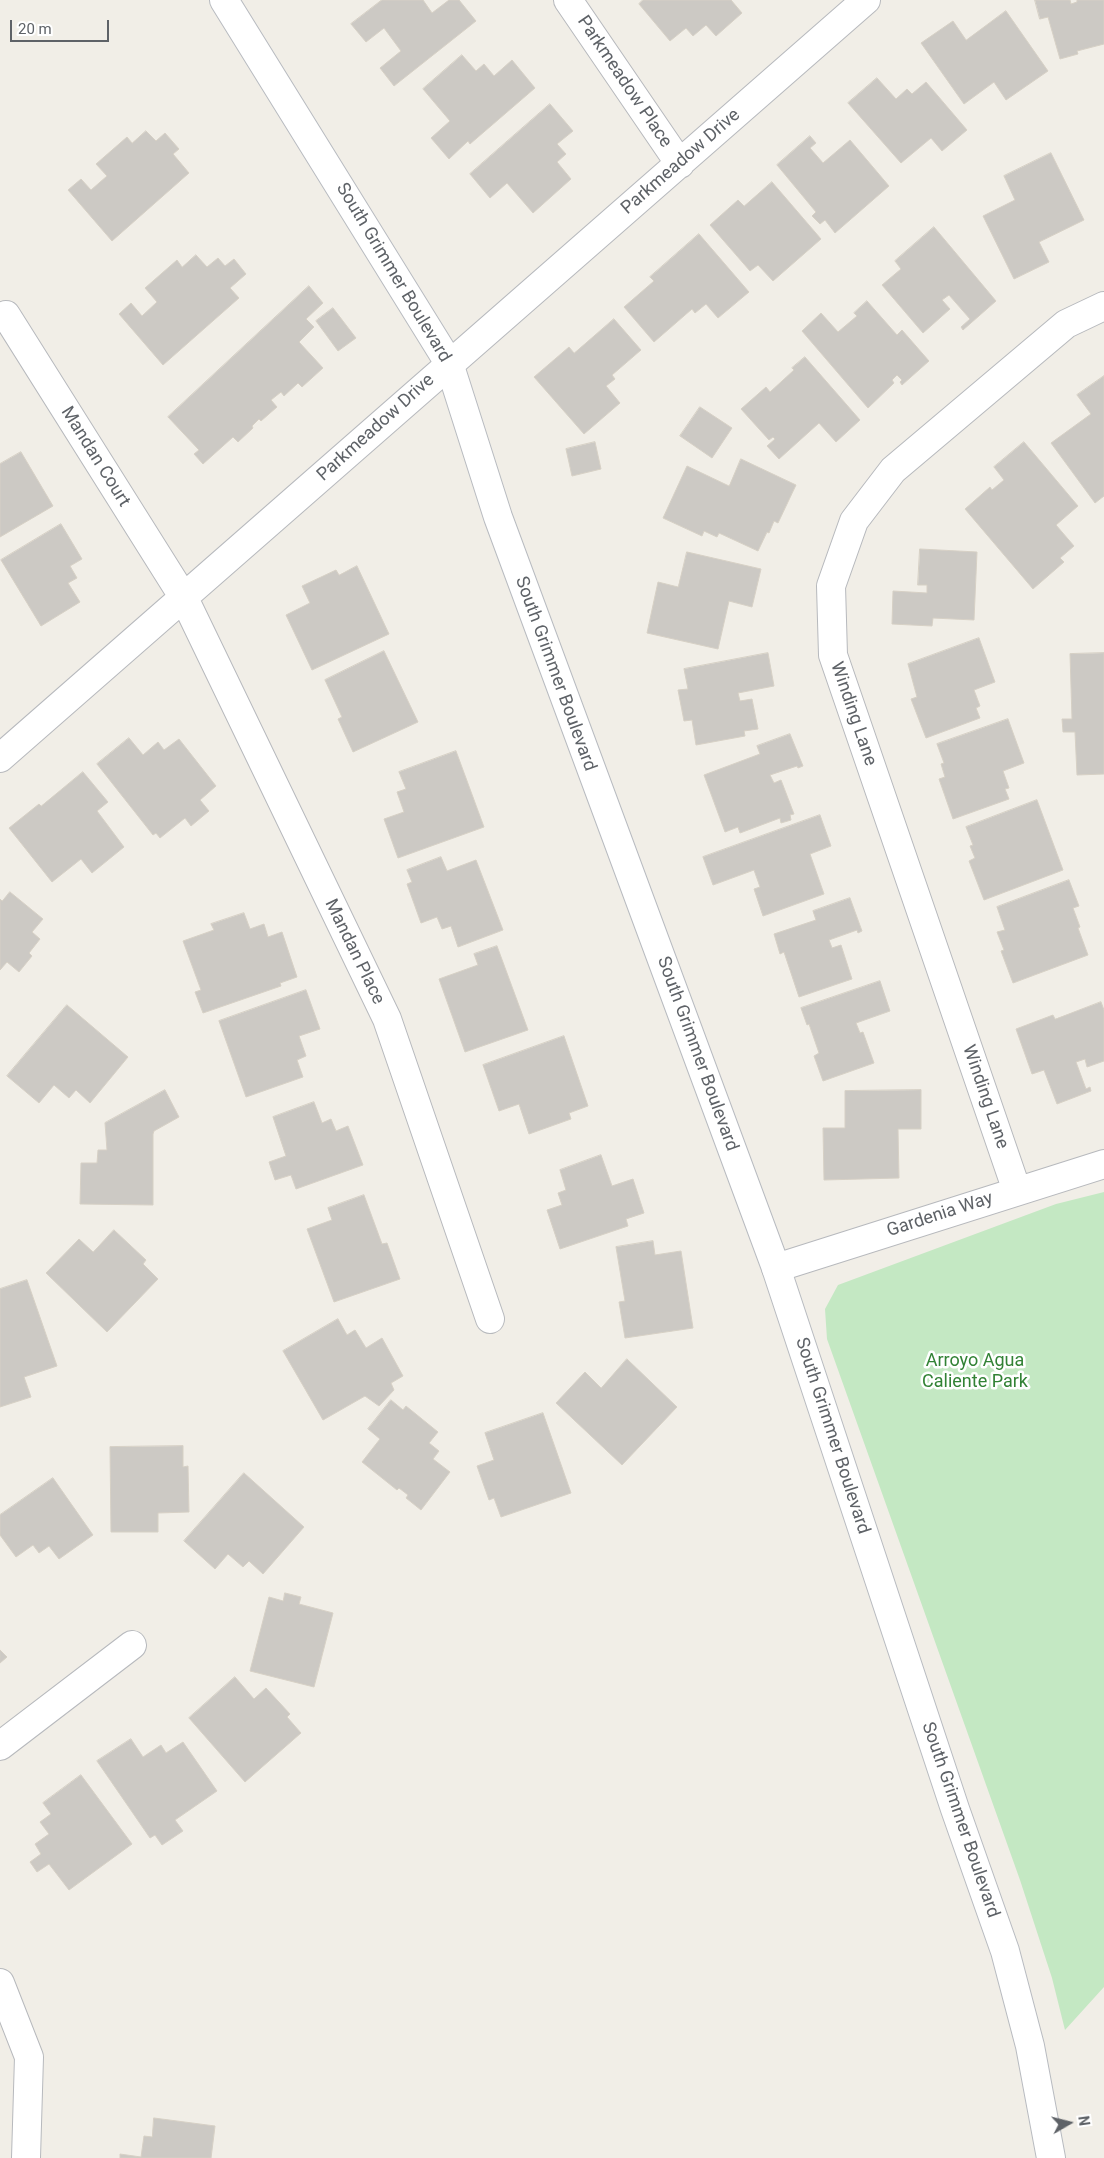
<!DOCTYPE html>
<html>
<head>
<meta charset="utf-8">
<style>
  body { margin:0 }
  #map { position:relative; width:1104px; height:2158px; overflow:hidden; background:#f1eee7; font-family:Roboto,sans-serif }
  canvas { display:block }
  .north { position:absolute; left:1044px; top:2098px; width:50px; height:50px; -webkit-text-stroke:4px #fff; paint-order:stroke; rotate:82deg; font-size:14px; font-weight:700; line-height:20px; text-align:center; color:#5e6267 }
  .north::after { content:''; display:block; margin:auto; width:18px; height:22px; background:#5e6267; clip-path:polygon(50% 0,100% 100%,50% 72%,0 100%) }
  .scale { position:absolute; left:10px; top:20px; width:99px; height:22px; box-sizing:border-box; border:2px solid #5e6267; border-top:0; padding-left:6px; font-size:15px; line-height:18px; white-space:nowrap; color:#5e6267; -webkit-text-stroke:4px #fff; paint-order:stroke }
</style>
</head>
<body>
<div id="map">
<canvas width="1104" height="2158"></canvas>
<div class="north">N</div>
<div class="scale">20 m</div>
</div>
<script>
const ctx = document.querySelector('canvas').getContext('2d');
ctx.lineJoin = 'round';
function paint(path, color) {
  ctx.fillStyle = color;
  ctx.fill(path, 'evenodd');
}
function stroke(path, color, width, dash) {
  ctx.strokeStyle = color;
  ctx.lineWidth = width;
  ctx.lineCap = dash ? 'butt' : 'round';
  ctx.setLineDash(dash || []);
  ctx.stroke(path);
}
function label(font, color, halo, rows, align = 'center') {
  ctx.font = font + ' Roboto,sans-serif';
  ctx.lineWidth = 5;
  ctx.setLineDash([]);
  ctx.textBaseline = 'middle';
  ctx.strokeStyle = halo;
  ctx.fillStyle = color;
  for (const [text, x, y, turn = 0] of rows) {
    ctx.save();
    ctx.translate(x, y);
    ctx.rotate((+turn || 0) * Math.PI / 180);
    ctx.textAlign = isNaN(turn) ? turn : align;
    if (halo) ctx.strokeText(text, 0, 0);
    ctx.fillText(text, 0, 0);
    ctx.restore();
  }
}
paint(new Path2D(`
  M1104 1192V1987L1065 2030 1052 1978 1020 1880 827 1339 825 1309 838 1285 1056 1204Z`), '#c4e8c3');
const building = new Path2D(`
  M382 0H423L432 13 449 0H459L476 21 394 86 380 68 401 51 384 28 366 42 351 24Z
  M643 0H731L742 13 716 36 706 25 693 36 686 28 670 41 639 4Z
  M1035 0H1070L1071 4 1077 2V0H1104V44L1077 51 1078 54 1060 59 1048 17 1040 19Z
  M1006 11 1048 71 1006 100 994 82 964 104 921 43 953 21 966 40Z
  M462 55 476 71 484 64 494 76 512 60 535 88 470 144 468 141 449 159 431 138 450 121 423 89Z
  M877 78 896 99 907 89 912 94 926 82 967 130 942 151 931 138 901 163 848 103Z
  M550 104 573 131 557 144 566 154 557 162 571 179 533 213 507 183 490 198 470 174Z
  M146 131 156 141 165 133 179 149 173 154 189 173 112 241 68 190 81 179 91 190 107 176 96 164 127 137 132 143Z
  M810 136 816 143 810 148 823 163 850 140 889 186 835 233 825 220 820 224 812 216 816 212 777 165Z
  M1051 153 1084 220 1039 242 1049 262 1014 279 983 216 1015 200 1004 176Z
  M772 182 821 239 773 281 758 265 750 271 710 225 738 200 744 206Z
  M934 227 996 301 963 330 961 327 970 319 949 295 942 300 950 309 923 333 882 285 901 269 895 261Z
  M699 234 749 292 718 318 706 304 695 313 692 309 654 342 624 307 654 281 650 277Z
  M196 255 207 267 218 258 225 266 234 259 246 274 230 288 239 298 163 365 119 314 131 303 142 316 157 302 145 288 177 260 182 267Z
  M309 286 323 303 306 319 314 327 299 342 323 368 302 387 298 383 284 396 281 392 271 400 277 407 261 421 259 419 252 426 253 428 238 442 233 437 203 464 194 454 199 450 168 417Z
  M867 301 897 335 902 330 929 361 902 385 900 382 902 380 897 375 892 380 894 383 868 408 802 331 821 313 838 332 857 316 854 313Z
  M333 308 356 338 338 351 316 321Z
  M614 319 641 350 612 375 615 379 606 386 620 403 584 434 534 377 569 347 574 353Z
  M805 357 860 420 836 442 819 423 779 459 767 446 775 439 773 437 769 440 741 409 766 387 770 392 794 370 792 368Z
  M1104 376V496L1095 503 1051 443 1091 414 1077 395Z
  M700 407 732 428 712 458 680 436Z
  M595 442 601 469 572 476 566 449Z
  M1024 442 1078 506 1056 525 1074 546 1060 558 1064 562 1033 589 965 509 990 487 992 490 1004 480 994 467Z
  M21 452 53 506 0 537V464Z
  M741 459 796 485 778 523 774 521 769 533 767 532 758 551 719 533 717 537 704 531 702 536 663 518 687 466 729 486Z
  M61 524 82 559 70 566 77 578 68 583 80 602 41 626 1 560Z
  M920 549 977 552 974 620 933 618 932 626 892 624 893 591 927 593V585H918Z
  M687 552 761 569 752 607 729 601 718 649 647 633 658 582 678 587Z
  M357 566 389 634 312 670 286 615 310 603 302 586 336 570 339 575Z
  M979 638 995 682 974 690 980 706 976 708 980 718 926 738 911 699 917 697 908 664Z
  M384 651 418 722 353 752 338 719 342 717 325 680Z
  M768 653 774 686 738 693 740 701 752 699 758 729 744 731 745 736 696 745 692 720 684 721 678 690 688 689 684 669Z
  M1104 653V774L1077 775 1075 732H1063L1062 719H1072L1070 654Z
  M1008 719 1024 763 1003 771 1009 788 1005 789 1009 799 953 819 939 779 945 777 941 764 944 763 937 744Z
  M790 734 803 766 798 768 797 766 770 775 774 783 781 780 794 814 790 815 791 820 781 823 780 818 740 833 738 827 725 832 704 775 760 754 757 746Z
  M129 738 143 755 158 742 164 750 179 739 216 786 200 800 209 811 191 826 185 818 160 838 156 833 153 835 97 764Z
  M456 751 484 827 398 858 384 819 404 812 397 792 406 789 399 772Z
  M83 772 108 802 97 811 124 847 92 873 81 859 52 882 9 828 39 804 41 806Z
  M1037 800 1063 870 984 900 969 861 975 858 970 846 973 845 966 827Z
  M820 815 831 846 810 854 824 894 763 916 754 889 760 887 754 870 713 885 703 857Z
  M441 857 447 871 476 860 503 930 458 947 451 926 442 929 437 917 421 923 407 884 412 882 407 870Z
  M1069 880 1079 906 1073 908 1080 927 1078 928 1088 955 1013 983 1001 951 1004 950 997 932 1005 930 997 907Z
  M10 892 43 919 32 932 40 939 29 953 32 956 19 972 7 962 0 970V899L2 901Z
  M850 898 862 931 858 933 857 930 829 940 832 948 841 945 852 979 799 997 784 952 780 954 774 934 816 920 813 911Z
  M244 913 250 929 264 924 268 937 282 932 297 977 280 983 281 986 203 1013 195 992 201 990 183 941 214 930 211 924Z
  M497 946 528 1030 465 1052 439 979 478 965 474 954Z
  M880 981 890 1011 856 1023 860 1033 863 1032 874 1063 823 1081 814 1056 819 1053 809 1024 807 1025 801 1008Z
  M306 990 320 1029 299 1036 306 1056 297 1060 303 1077 246 1097 219 1021Z
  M1101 1002 1104 1010V1061L1087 1067 1085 1059 1076 1062 1086 1089 1090 1087 1091 1091 1057 1104 1044 1070 1032 1074 1016 1029 1053 1015 1055 1019Z
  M67 1005 128 1057 90 1103 76 1090 69 1098 54 1085 39 1103 7 1076Z
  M564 1036 588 1106 569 1113 571 1119 529 1134 519 1104 499 1111 483 1065Z
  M165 1090 179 1117 154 1131 153 1134V1205L80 1204 81 1163H97L98 1150H107L105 1123Z
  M921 1090V1129H898L899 1178 824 1180 823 1128H845V1091Z
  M314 1102 322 1123 331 1119 336 1131 348 1126 363 1165 296 1189 291 1175 275 1180 269 1162 286 1156 273 1117Z
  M601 1155 612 1186 633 1179 644 1213 626 1219 628 1226 560 1249 547 1210 562 1205 558 1193 566 1190 560 1170Z
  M364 1195 382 1244 387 1243 400 1279 334 1302 307 1229 332 1220 328 1208Z
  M114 1230 146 1260 143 1264 158 1279 107 1332 46 1273 79 1239 93 1252Z
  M653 1241 655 1255 681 1251 693 1328 625 1338 619 1302 625 1301 616 1247Z
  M27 1280 57 1366 24 1377 31 1397 0 1407V1289Z
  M338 1319 347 1335 355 1330 366 1348 382 1338 403 1376 391 1383 394 1390 379 1406 365 1396 323 1420 283 1351Z
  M627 1359 677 1407 622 1465 556 1403 585 1372 601 1388Z
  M391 1400 403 1410 406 1406 438 1432 429 1443 439 1451 433 1459 450 1472 421 1510 406 1498 408 1495 399 1488 397 1490 362 1462 380 1439 368 1429Z
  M543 1413 571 1493 501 1517 494 1498 489 1500 477 1466 494 1460 485 1433Z
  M183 1446V1467L188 1466 189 1512 158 1513V1532H111L110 1447Z
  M244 1473 304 1527 263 1574 249 1561 243 1567 228 1554 215 1569 184 1541Z
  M53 1478 93 1535 59 1559 49 1546 39 1553 33 1545 16 1557 0 1535V1515Z
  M285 1593 301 1597 299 1604 333 1613 314 1687 250 1671 269 1597 283 1601Z
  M0 1650 7 1657 0 1663Z
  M235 1677 254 1699 266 1688 290 1714 287 1717 301 1733 245 1782 189 1718Z
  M131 1739 143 1757 161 1745 166 1753 183 1742 217 1791 175 1820 183 1831 162 1845 155 1835 150 1838 97 1761Z
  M81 1775 132 1844 69 1890 49 1864 37 1872 30 1862 41 1854 35 1844 49 1834 40 1822 51 1814 43 1803Z
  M154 2118 215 2126 211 2158H120V2154L141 2157 144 2136 152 2137Z`);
paint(building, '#ccc9c4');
stroke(building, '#d6d0c5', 1);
const street = new Path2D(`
  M568 0 680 164
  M6 315 184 598 387 1019 490 1319
  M0 758 866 0
  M1017 1191 833 655 831 586 854 521 893 470 1066 324 1104 306
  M776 1268 1104 1164
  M0 1746 132 1645
  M0 1983 29 2057 26 2158`);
const secondary = new Path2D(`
  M224 0 449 363 498 517 776 1268 955 1809 1005 1951 1030 2046 1051 2158`);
stroke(street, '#b7b9bd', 30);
stroke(secondary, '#b8bbc0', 30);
stroke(street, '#fff', 28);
stroke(secondary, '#fff', 28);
label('18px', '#5e6267', '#fff', [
  ["Parkmeadow Place",624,82,56],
  ["Parkmeadow Drive",681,162,-41],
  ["South Grimmer Boulevard",393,273,59],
  ["Parkmeadow Drive",376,428,-42],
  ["Mandan Court",95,457,58],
  ["South Grimmer Boulevard",555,674,70],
  ["Winding Lane",853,714,71],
  ["Mandan Place",354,952,64],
  ["South Grimmer Boulevard",697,1054,70],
  ["Winding Lane",985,1097,71],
  ["Gardenia Way",940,1215,-18],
  ["South Grimmer Boulevard",832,1436,72],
  ["South Grimmer Boulevard",960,1820,71]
]);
label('18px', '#328235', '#fff', [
  ["Arroyo Agua",975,1361],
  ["Caliente Park",975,1382]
]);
</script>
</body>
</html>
